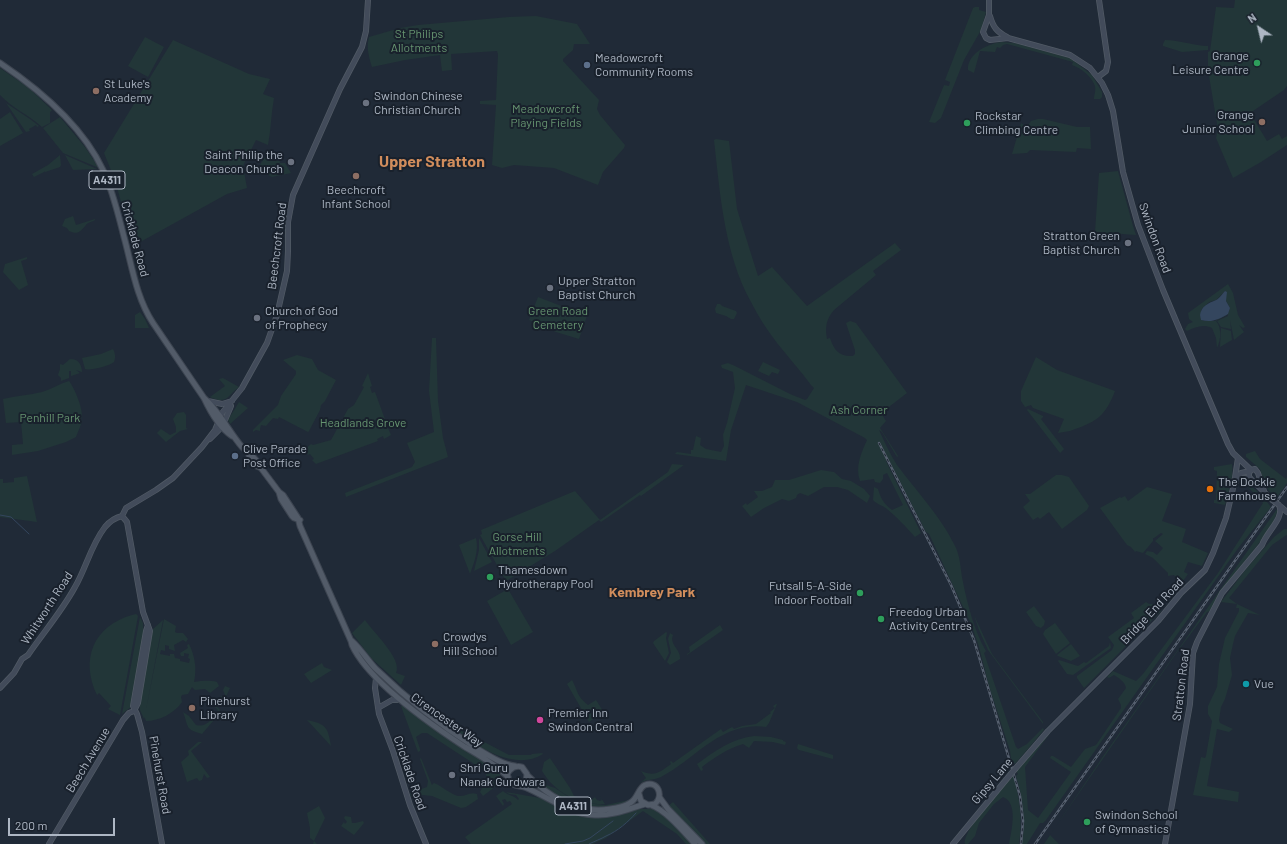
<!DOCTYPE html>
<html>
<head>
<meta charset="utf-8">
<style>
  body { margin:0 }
  #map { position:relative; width:1287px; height:844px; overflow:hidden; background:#202a37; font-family:Barlow,sans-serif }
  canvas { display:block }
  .north { position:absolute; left:1239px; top:8px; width:40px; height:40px; -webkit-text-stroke:3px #19212c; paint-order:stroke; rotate:325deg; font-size:11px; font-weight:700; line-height:16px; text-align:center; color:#aeb7c4 }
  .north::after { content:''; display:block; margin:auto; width:14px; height:18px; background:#aeb7c4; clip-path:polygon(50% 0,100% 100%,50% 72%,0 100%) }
  .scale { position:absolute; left:8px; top:818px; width:107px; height:18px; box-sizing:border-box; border:2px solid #aeb7c4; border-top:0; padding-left:5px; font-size:12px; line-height:14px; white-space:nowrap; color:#aeb7c4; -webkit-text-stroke:3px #19212c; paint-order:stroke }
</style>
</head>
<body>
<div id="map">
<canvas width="1287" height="844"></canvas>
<div class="north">N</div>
<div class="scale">200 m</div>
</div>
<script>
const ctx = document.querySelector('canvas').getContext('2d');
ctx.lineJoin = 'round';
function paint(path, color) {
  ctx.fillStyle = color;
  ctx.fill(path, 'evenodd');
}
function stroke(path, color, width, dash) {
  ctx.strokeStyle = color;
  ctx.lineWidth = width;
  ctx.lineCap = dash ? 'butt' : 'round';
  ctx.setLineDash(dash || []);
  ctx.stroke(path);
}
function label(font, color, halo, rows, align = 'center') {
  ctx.font = font + ' Barlow,sans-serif';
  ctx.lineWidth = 4;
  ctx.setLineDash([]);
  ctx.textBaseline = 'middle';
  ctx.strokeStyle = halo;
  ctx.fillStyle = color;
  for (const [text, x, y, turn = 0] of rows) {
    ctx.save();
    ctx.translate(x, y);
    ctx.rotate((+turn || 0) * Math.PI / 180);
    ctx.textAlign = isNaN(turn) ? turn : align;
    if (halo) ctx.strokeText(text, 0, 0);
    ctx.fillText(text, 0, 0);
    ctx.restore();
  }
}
paint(new Path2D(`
  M1235 0H1287V86L1284 90 1250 113 1267 141 1279 134 1282 139 1287 136V145L1261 162 1233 178 1216 138 1218 130 1208 70V52L1210 51 1216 7 1234 8Z
  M975 7H979V10L986 12 981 30 964 60 941 118 935 123 929 122 944 85 949 86 950 82 945 80 973 8Z
  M536 16 577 24 590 44H574L573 50 563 59V61L599 100 597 109 600 115 625 145 624 148 603 172 598 185 554 168 514 165 502 168 492 165 496 105 480 104V101L496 100 498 54 497 51 451 54 452 70 442 71 440 55 405 60 372 67C369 57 366 48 369 37L400 28 418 25 509 17Z
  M145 37 164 47 148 77 128 66Z
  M173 40 249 74 270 79 263 94 274 98C271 114 271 130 268 145L256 140 243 166 247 188 227 194 133 246 115 180 104 153Z
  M1165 40C1180 40 1194 46 1208 46V50L1182 52 1163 46V44Z
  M1001 42 1015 43 1070 58 1092 75 1102 92V97L1100 99H1094C1094 95 1096 91 1095 86 1092 77 1081 68 1072 65L1073 62 1007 44 1003 45 1000 48 997 47 995 52 980 51 974 73 968 70C967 54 987 44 1001 42Z
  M0 68 29 88 52 110 50 112V123L42 127C29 115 12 108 0 95Z
  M6 103 30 119 39 126 37 127 36 125 29 129 30 131 26 132Z
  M10 112 23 133 0 146V119Z
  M60 117 85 147 99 168 63 153 43 128Z
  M1038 119H1043L1077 127H1090L1091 149 1077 148 1076 152 1030 150 1027 153 1012 154 1021 123 1027 127 1031 121Z
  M716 139 729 141 737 209 758 276 772 267 807 306 895 243 901 250 873 271 876 275 834 310C826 319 825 328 827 339L830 338C834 350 839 357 853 356L855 354V350L846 323 850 321 856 323 907 393 881 413 886 421 880 428 898 456 897 457 882 432 879 430C884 441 890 454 897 465 915 489 941 517 954 544 961 556 960 569 963 582 967 603 975 633 986 651L984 653 1016 747 1018 749 1027 744 1043 728 1044 730 1015 764 1011 759 1010 751 989 686 979 647 971 624 929 534 926 532 889 460 886 461 921 533 915 537C906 527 898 518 887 509 882 505 878 505 873 500L874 487 878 489C881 499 884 504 892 510L903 505 887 473 883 475V479L880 483 875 482 874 479 860 481C855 467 861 453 867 440L865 438 797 402 746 385 731 430 726 461 675 454 677 452 691 454V450H693L696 436 701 438 700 445 706 449 721 452 724 446 723 435 727 423 735 388 733 372 722 368 721 365 728 363 735 366 790 394 805 400 807 399 814 388 811 385C800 370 788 357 777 343 767 330 758 316 751 302 724 253 720 193 714 140Z
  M269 150 279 155 280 163H285L291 173 272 177 262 172 260 165Z
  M60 155 61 165 60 167 45 172 44 171V172L34 177 32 174 48 165Z
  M65 155 97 169 73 170Z
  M1118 171 1133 226 1136 235 1095 232 1099 173Z
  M73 216 76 225 95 219V220C92 222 88 222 86 225 80 232 78 235 69 231L67 228 62 226 65 219Z
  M27 257V259L21 261 28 285 19 290 3 272 5 264Z
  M1228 284 1233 293 1238 315 1245 327 1243 328 1239 325 1244 332 1234 340 1230 320 1231 329 1221 327 1217 321 1228 316V314L1216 321C1222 328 1221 340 1217 348L1216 338 1212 328C1203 324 1196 327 1187 331L1185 329 1188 324 1193 322 1189 319 1188 313ZM1225 291 1226 301 1230 308 1228 313 1215 321H1203L1201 310 1209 302 1216 300Z
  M538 297 587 316 579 339 556 332 529 320Z
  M717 304H720L722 306 736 311 737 313 734 319H731L726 316 716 313 715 309Z
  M140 312 145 319 149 328H135V315Z
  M1221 328 1231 331 1232 340 1220 347Z
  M432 338H436L438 401 443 438 448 457 346 497 345 493 412 467 415 462 407 443 434 432 429 391Z
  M113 349C115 352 116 358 114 362 110 366 89 371 85 369L82 358 101 354Z
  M297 355 312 359 318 370 336 380 325 401 321 405 320 410 309 431 308 432 279 417 278 419 273 418 266 426 261 425 260 429V431L256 430 253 432V430L278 405 281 396 296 374V371L283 360Z
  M1036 357 1057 370 1115 391C1105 417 1096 422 1070 431 1066 432 1062 432 1058 433L1064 419 1033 408 1031 405 1025 407 1021 401V391Z
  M70 359C78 359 81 363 82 371V372L76 370 80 373 71 376V371H69V378L61 381V378L58 375 60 369V364L63 365Z
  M763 362 780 370 778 374 772 372 769 376 758 371Z
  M368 373 372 386 370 387 372 393 375 392 386 422 384 423 386 429 388 428 391 435 384 439 383 436 377 439 378 441 316 464 312 460 314 459 310 454 308 455 304 450 311 444 313 445 331 440 348 409 354 405 364 387 362 386Z
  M223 378 239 387C227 396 227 405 210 397L225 386 219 379Z
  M69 381C74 387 85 412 81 419L82 422 76 437 66 442 38 451 12 455V445L23 444 21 422 6 423 3 399C16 396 29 395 42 392 52 389 59 384 69 381Z
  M239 402 248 408 230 424 228 420Z
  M1028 409 1043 416V417L1041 419 1064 449 1060 453 1027 410Z
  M184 412 186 415V428L188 429 180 431 166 442 157 433 161 429 170 435 176 432V427L173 419 177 413Z
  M1255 451 1260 459 1286 479 1287 477V483L1276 499 1266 487 1260 469 1246 457V454Z
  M672 464 684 465 641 496 640 495 601 522 599 520 555 551 506 581 480 535 482 534 481 530 575 491 600 520 668 472Z
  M1232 464C1234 477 1228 493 1225 505L1214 503V500H1216L1217 471 1214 470V467Z
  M821 470 834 472 842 479 851 481 864 489 870 496 867 503 848 490 837 487H824L808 496 800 493 797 495 796 498 789 501 782 499 764 508 751 517 742 506 746 503 747 505 758 497 754 491H762L772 487 775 480H789Z
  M1056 475H1062L1069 477 1089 506 1087 510 1062 529 1049 512 1040 519 1038 517 1033 520 1023 507 1030 501 1025 494H1030Z
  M27 476 37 522 0 517V479H3V483L14 482V478Z
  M1244 481 1249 484 1267 500V502L1271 507 1239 547 1046 820 1043 823H1040L1027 844H1022C1026 819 1023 800 1016 776L1018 774 1016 771 1051 732 1025 767 1028 810 1038 818 1071 772 1050 758 1051 756H1053L1071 767 1085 749 1096 745 1121 708V705L1118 699 1126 688C1125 682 1119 678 1114 675L1109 678 1107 677 1113 671 1136 681 1143 674 1218 573 1263 503 1247 486 1240 482Z
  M1147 487 1172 494 1162 521 1186 529 1182 542 1208 553 1202 566 1188 562 1184 572 1188 574 1183 581 1177 578 1174 575 1168 576V573L1153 558 1145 554 1147 551 1153 552 1157 555 1163 548 1155 541 1163 534 1161 533 1154 538H1153V541L1143 553 1136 551 1135 552 1131 547 1127 545 1100 508 1120 497 1121 498 1125 496 1128 501Z
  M1277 509C1280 521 1239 568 1230 580 1223 589 1216 600 1210 611L1207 612 1175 655 1052 832 1050 835 1059 844H1044L1104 755Z
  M1284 529H1287V535L1285 536 1272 545 1229 598 1237 604 1260 615 1248 613 1235 636 1233 644 1230 658 1232 675 1225 699 1221 707 1219 720 1220 723 1233 729 1229 732 1217 729 1207 786 1239 792 1238 802 1193 795 1201 757 1205 758 1206 756 1212 721 1208 714V706L1217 687 1219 664 1225 638 1239 611V608H1236L1237 604 1221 602 1246 569 1274 537Z
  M476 538C479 551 474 563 470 574L459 545Z
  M479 538 492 562 474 571 479 550Z
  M508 589 533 632 511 645 487 601Z
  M1157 600 1161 606V611L1084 688 1077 678V676L1112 650 1114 645 1108 637 1134 618 1131 613 1146 602 1149 604H1155Z
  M1034 606 1045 621 1044 625 1041 628 1036 626 1026 612Z
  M132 615 136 614 138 616 120 715 108 709 111 706 99 693 97 695C80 660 93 626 132 615Z
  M974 615 992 654 1043 722V724L988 650 979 630Z
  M140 617 143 623 144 640 131 707 122 714Z
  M164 619 176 626 175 632 177 633H183L188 639 186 642 183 640 174 645 175 651 169 649V646L165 645V651L161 650 160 654 170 656V654H174L175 658 180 659V661L189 663 190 659 188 658 189 654 184 653V656H181L180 653 188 648 187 645 189 644C195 656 197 669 194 682 202 681 209 680 217 682L219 686 210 693 205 689 195 690 192 687 188 694 182 695 181 697 182 702C175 713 159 721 146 721L145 718V717L144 719 140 710V699L153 629 163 620 146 710Z
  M365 620C372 631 403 659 396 673L405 676 401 685 371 658 352 633Z
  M1055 623 1070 643 1056 654 1043 634 1045 630Z
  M720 625 723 630 687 655V654L690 652 689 647Z
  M666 632 667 633 666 638 669 653 665 661 653 643 654 641Z
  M670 633 673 635C669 645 681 649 680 659L670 665 667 662 671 653 668 639Z
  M1110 642 1111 648 1073 675 1067 674 1058 661 1059 660 1078 666 1084 662 1086 663 1109 646Z
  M1071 644 1080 656 1071 661 1058 656 1057 655Z
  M322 663 324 667 332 670 311 683 304 674Z
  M572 680C579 693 576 695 588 705L596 700 603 711V712L589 722 567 684Z
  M225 686 230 688 222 705 218 703 216 706 220 710 214 720 202 734C185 729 189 728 183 712L189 716 196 725C207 728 213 718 218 710L215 707 220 697 225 695 223 690Z
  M776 704H777L769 723 766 727C721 721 696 759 661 777 654 780 647 779 640 783L646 778 641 771C655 777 660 772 671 764L670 762 671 761 673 763 721 729 723 732 732 727 734 729 742 726 756 724 771 713 770 712 775 708 773 706Z
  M401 706H404L485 762 499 773 502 780 500 783 483 796 480 792 487 778 485 771 427 733H422L416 737 420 749V751L418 752Z
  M433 712 446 722 509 755H531L532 754 542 753 543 754C509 776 459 734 433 712Z
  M307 720C326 724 328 727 331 746Z
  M754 736 771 737 783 740V741L786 742 785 745 773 742 754 741 749 748 743 744C727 749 715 757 702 767L703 770 701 771 697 764C715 751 731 739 754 736Z
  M198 742H202L191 751 210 777 207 778 204 774 202 780 199 781 197 778 187 782 181 762 189 755 188 751Z
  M798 744 833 755V759L799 750 797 748Z
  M421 758 432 785 434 783C442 786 450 794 458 796 465 797 470 791 477 794L478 799 466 807 461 808 432 796 423 795 411 797 410 793 427 787 428 781 420 759Z
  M550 758 570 788 574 796 591 800 595 797 597 800 600 801 602 800 599 795 605 804C579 805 555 793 542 771L544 762Z
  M1013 775C1020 798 1023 820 1019 844H1009C1011 832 1019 803 1003 797L994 804 979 823 975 836 968 844H965C962 831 1003 786 1013 775Z
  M540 783 555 788 570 798 584 803 606 805 629 800C600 818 563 803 540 783Z
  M503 791C508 796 514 795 518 800L519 799 516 795 509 794 506 792 540 798 572 814 589 817H605L625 814 636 809H653L661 814 669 820 692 844H686L677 834 643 811 606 838 593 844H471L465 837 512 804 510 801 507 802 505 799 502 800 504 804 503 806 496 796Z
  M673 802 710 844H704L668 806Z
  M319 806 325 818 314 841 317 844H313L314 841 310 838V828L307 813Z
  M345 816 351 817 352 823H355L363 821 364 823 354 835 341 826 344 822 345 824 347 822 344 818Z`), '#223638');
paint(new Path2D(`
  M1225 291 1227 292 1226 301 1230 308 1228 314C1219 319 1212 323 1201 320L1200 315C1201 306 1209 303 1216 300 1219 299 1222 294 1225 291Z`), '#34465e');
stroke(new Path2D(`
  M0 515 11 517 29 534
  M565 844 583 841 590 838 613 821
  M589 844C595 841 601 839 606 836 618 831 628 822 636 813`), '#34465e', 1);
const secondary = new Path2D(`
  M989 0V15L983 32 986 38 990 40 1008 38 1070 55 1090 68 1102 83 1108 95 1113 111 1123 172 1138 225 1163 290 1228 444 1233 453 1251 470
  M990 16C993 27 997 32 1007 37
  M1098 77 1106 71 1108 62 1099 0
  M208 401 222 404 232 401
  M210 439 222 427 231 406
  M1236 478 1241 473 1250 471
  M1234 484 1240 478H1250
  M1264 491 1258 473 1255 469 1251 470 1249 473V477L1271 499
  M1280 506 1287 512
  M122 516 127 522 143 612 150 631 138 703 134 711
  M148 625 146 631 133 706 137 714 142 732 162 844
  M376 678 375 688 379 714 393 751 410 805 426 844
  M0 688 14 673 22 659 28 655C43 633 62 611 75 587 86 568 91 545 105 527 110 521 114 518 122 516L126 508 156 490 173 478 202 447 215 430 222 413 242 388 267 343 277 315 287 271 288 251V222L293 195 340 89 362 47 366 31 368 0
  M378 708 392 700H401
  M1016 768 1048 731 1158 621 1181 593 1205 570 1213 553 1226 518 1234 484 1238 458
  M49 844 123 720 129 713 134 711
  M953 844 1010 775
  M1165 844 1190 704 1193 653 1197 642 1222 593 1262 545C1267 531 1285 518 1279 505`);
const primary = new Path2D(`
  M0 63C40 90 82 125 103 170 113 191 118 214 124 237 132 266 136 297 153 323L204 398C210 411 220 428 232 436
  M204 398C220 412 229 432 242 447 249 454 258 459 261 468L279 492 283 495 298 518 300 526 351 641 352 645C369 682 430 724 465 747 480 756 495 764 508 777
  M249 455C251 462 254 466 261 468
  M279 492 281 499 292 516 294 518 300 520
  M352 641C361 649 368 661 376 669 407 699 440 725 476 748 488 755 501 764 515 766
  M527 775C549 797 578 814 610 809 617 808 624 807 630 803 638 799 638 788 645 785 658 780 664 796 655 804L648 805 641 801 639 794
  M519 785 526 781 527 774 522 767C513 764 502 774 510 782 514 787 522 785 527 788 550 798 569 814 595 815 613 816 628 809 645 804
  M660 798 668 809 702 844
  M651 805C667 811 684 832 695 844`);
stroke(secondary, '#515a65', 6);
stroke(primary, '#3d4551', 7);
stroke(secondary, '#424b5a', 4.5);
stroke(primary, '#525b68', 5);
const rail = new Path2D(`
  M879 443 951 585 974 640 1020 796 1023 821 1021 844
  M1035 844 1287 487`);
stroke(rail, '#56606f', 2.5);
stroke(rail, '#19212c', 1, [3]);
const secondaryBridge = new Path2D(`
  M1271 499 1279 505
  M1010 775 1016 768`);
stroke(secondaryBridge, '#515a65', 6, []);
stroke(secondaryBridge, '#424b5a', 4.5);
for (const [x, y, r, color] of [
  [1257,63,4,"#2e9e5b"],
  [587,65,4,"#5c6f8a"],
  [96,91,4,"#8d6e63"],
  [366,103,4,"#6b7280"],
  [1262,122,4,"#8d6e63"],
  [967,123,4,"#2e9e5b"],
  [291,162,4,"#6b7280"],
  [356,176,4,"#8d6e63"],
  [1128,243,4,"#6b7280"],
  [550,288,4,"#6b7280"],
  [257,318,4,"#6b7280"],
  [235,456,4,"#5c6f8a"],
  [1210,489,4,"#e8710a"],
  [490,577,4,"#2e9e5b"],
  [860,593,4,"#2e9e5b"],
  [881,619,4,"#2e9e5b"],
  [435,644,4,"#8d6e63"],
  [1246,684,4,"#0f9aa8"],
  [192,708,4,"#8d6e63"],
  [540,720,4,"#d1479c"],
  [452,775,4,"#6b7280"],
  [1087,822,4,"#2e9e5b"]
]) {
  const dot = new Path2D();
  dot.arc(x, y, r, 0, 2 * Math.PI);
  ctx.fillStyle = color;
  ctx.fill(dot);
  stroke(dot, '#19212c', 1.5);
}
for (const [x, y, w] of [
  [107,180,36],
  [573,806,36]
]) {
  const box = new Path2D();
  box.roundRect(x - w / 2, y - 9, w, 18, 3);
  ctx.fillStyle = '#19212c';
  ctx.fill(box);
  stroke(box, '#aeb7c4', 1);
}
label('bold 11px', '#aeb7c4', null, [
  ["A4311",107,180],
  ["A4311",573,806]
]);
label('12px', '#669470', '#19212c', [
  ["St Philips",419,34],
  ["Allotments",419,48],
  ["Meadowcroft",546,109],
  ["Playing Fields",546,123],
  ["Green Road",558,311],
  ["Cemetery",558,325],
  ["Ash Corner",859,410],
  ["Penhill Park",50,418],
  ["Headlands Grove",363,423],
  ["Gorse Hill",517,537],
  ["Allotments",517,551]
]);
label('12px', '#aeb7c4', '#19212c', [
  ["Grange",1249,56,"right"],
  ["Leisure Centre",1249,70,"right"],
  ["Meadowcroft",595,58],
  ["Community Rooms",595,72],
  ["St Luke's",104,84],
  ["Academy",104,98],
  ["Swindon Chinese",374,96],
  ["Christian Church",374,110],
  ["Grange",1254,115,"right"],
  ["Junior School",1254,129,"right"],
  ["Rockstar",975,116],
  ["Climbing Centre",975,130],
  ["Saint Philip the",283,155,"right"],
  ["Deacon Church",283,169,"right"],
  ["Beechcroft",356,190,"center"],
  ["Infant School",356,204,"center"],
  ["Stratton Green",1120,236,"right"],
  ["Baptist Church",1120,250,"right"],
  ["Upper Stratton",558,281],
  ["Baptist Church",558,295],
  ["Church of God",265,311],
  ["of Prophecy",265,325],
  ["Clive Parade",243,449],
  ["Post Office",243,463],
  ["The Dockle",1218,482],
  ["Farmhouse",1218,496],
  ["Thamesdown",498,570],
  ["Hydrotherapy Pool",498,584],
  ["Futsall 5-A-Side",852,586,"right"],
  ["Indoor Football",852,600,"right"],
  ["Freedog Urban",889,612],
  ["Activity Centres",889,626],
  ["Crowdys",443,637],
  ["Hill School",443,651],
  ["Vue",1254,684],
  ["Pinehurst",200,701],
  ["Library",200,715],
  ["Premier Inn",548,713],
  ["Swindon Central",548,727],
  ["Shri Guru",460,768],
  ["Nanak Gurdwara",460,782],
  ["Swindon School",1095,815],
  ["of Gymnastics",1095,829]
], 'left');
label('12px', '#aeb7c4', '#19212c', [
  ["Swindon Road",1155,238,70],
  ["Cricklade Road",135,239,75],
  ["Beechcroft Road",277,246,-83],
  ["Whitworth Road",47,608,-57],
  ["Bridge End Road",1152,611,-47],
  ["Stratton Road",1181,685,-83],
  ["Cirencester Way",447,720,35],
  ["Beech Avenue",88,760,-59],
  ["Cricklade Road",410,773,71],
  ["Pinehurst Road",160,775,80],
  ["Gipsy Lane",992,781,-50]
]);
label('bold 14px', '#d18d5c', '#19212c', [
  ["Kembrey Park",652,592]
]);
label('bold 16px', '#d18d5c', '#19212c', [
  ["Upper Stratton",432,162]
]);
</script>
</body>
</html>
